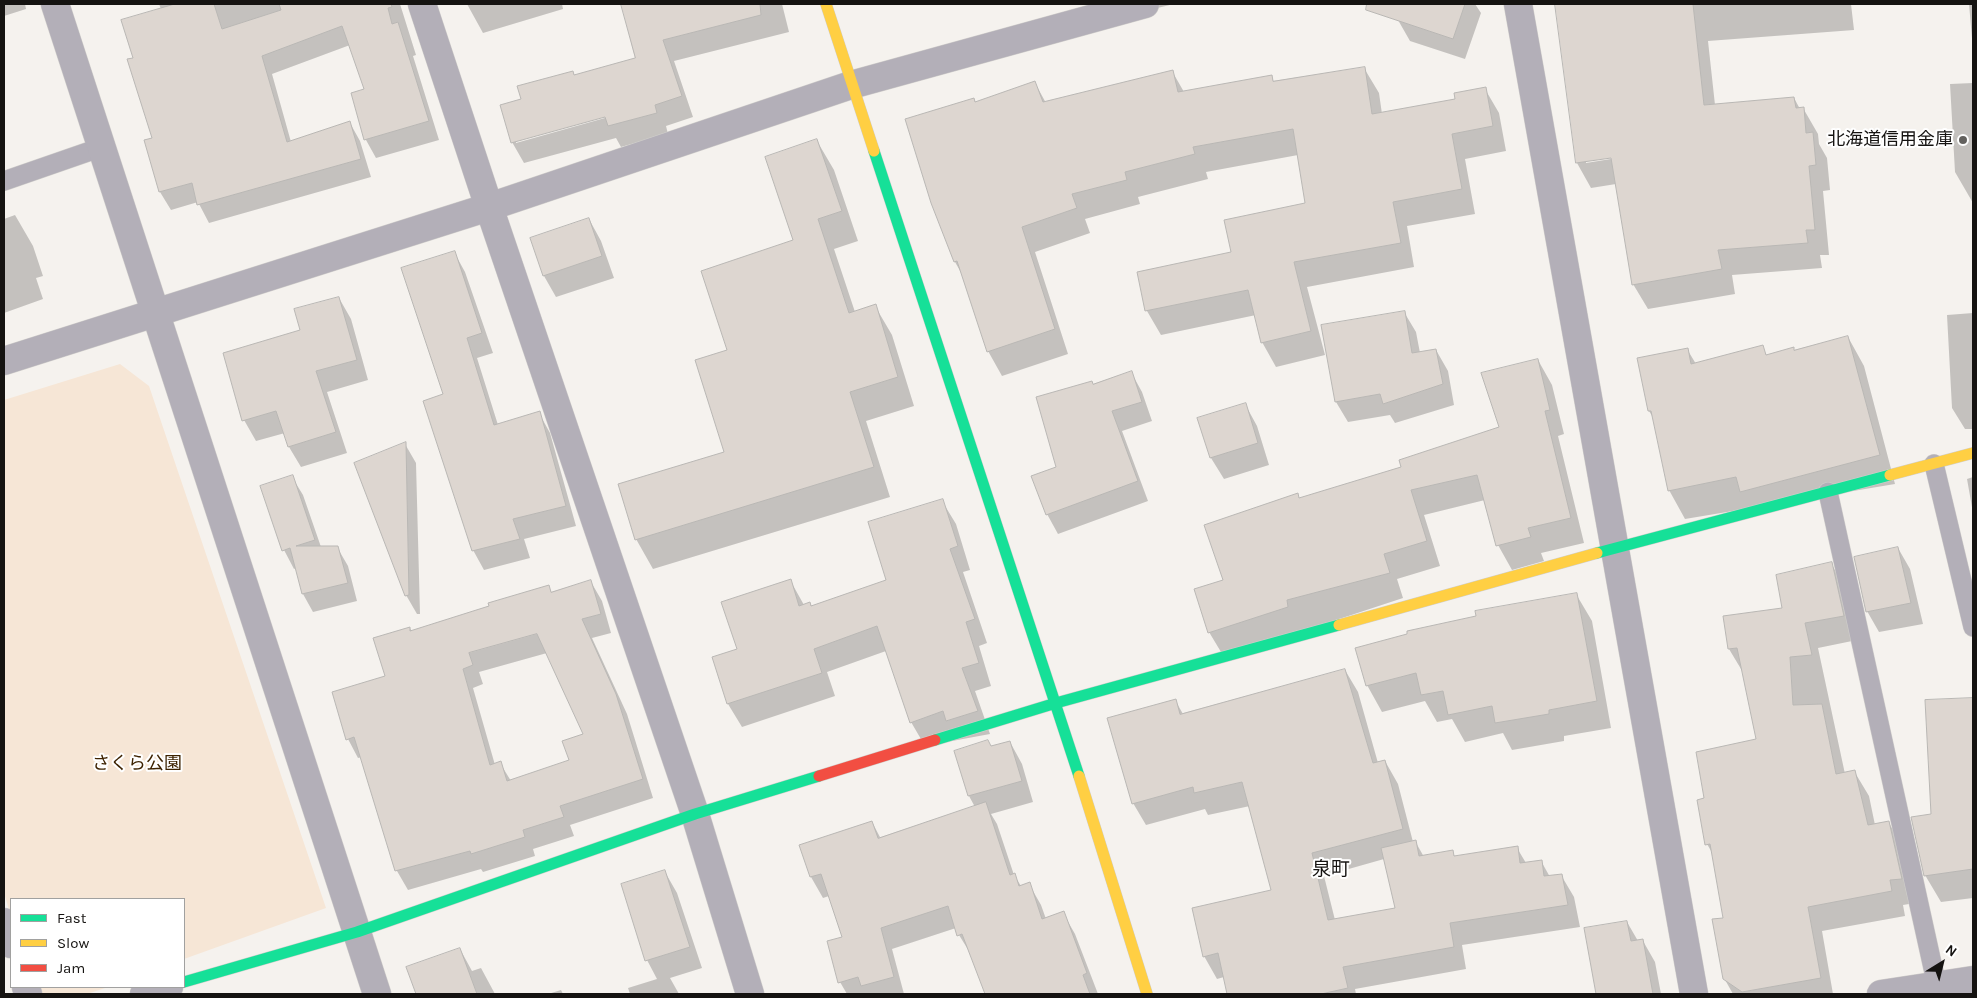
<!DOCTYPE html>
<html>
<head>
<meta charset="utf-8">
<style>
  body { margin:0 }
  #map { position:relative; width:1977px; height:998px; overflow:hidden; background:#f5f2ee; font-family:Karla,sans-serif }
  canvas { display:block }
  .frame { position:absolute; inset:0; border:5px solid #151311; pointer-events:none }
  .legend { position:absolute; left:10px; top:898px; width:175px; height:90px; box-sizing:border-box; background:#fff; border:1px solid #a1a1a0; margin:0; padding:6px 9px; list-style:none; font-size:15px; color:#151311 }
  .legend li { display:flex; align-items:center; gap:10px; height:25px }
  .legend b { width:25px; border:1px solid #a1a1a0 }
  .north { position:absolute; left:1917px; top:938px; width:50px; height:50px; -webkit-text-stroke:4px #fff; paint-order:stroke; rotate:36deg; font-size:14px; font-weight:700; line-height:20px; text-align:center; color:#151311 }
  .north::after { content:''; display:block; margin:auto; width:18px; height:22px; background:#151311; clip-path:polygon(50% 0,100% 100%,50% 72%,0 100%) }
</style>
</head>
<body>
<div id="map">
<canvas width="1977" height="998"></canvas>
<div class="frame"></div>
<ul class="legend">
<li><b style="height:6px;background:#16e098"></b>Fast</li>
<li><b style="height:6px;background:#ffcf43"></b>Slow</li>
<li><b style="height:6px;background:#f24e42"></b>Jam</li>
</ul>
<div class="north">N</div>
</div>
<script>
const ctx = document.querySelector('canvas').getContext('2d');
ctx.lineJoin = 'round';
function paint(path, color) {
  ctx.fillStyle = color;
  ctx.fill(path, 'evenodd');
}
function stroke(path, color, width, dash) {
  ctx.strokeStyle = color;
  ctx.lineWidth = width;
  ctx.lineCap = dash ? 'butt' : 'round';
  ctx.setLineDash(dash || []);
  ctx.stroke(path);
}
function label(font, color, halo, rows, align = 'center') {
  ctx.font = font + ' Karla,"Noto Sans JP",sans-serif';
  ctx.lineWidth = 4;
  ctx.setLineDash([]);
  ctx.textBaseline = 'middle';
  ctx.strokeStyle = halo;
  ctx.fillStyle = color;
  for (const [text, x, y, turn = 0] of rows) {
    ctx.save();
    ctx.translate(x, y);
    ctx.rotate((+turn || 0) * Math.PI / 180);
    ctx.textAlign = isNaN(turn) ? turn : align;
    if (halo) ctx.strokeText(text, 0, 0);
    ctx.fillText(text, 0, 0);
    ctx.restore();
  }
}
paint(new Path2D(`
  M120 364 149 386 326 908 184 959V899H11V916L4 893V400Z
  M34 987H108L87 994H36Z`), '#f6e6d6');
paint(new Path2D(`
  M4 4H25L26 9 4 16Z
  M159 4H400L416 55 413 56 439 140 376 158 366 140V90L350 45 272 74 291 142 350 123 360 141 371 177 209 223 198 202 171 210 160 192 145 141 154 138 134 58 161 9Z
  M467 4H562L563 9 483 33Z
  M622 4H782L789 32 674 61 693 117 666 126 668 134 621 147 616 138 524 163 512 142 522 100 574 76 637 59ZM611 114 612 116 516 143V140Z
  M1146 4H1174L1149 10Z
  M1403 4H1475L1481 13 1465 59 1410 41 1398 20Z
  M1556 4H1851L1854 30 1708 41 1715 105 1794 98 1800 109 1803 108 1818 134 1819 144 1827 158 1830 190 1823 191 1829 255H1820L1822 268 1732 275 1735 294 1648 309 1633 284 1616 184 1591 188 1577 163ZM1617 155V158L1586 163V160Z
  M1969 4H1973V50Z
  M1364 68 1379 93 1382 114 1456 100 1485 89 1499 113 1506 151 1465 159 1475 214 1407 226 1414 267 1307 287 1325 355 1276 367 1262 342 1256 315 1161 335 1147 311 1306 204 1298 155 1206 172 1208 179 1138 197 1140 204 1085 219 1090 233 1035 252 1068 354 1002 376 988 351 963 276 955 262 932 202 974 99 976 103 1035 83 1046 103 1172 71 1184 92 1271 76 1274 82Z
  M1973 83V203L1955 172 1950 84Z
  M817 141 834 170 858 241 834 249 855 312 875 306 892 335 914 406 866 421 890 497 653 569 636 539 725 453 728 351 795 241Z
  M15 215 33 246 43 276 36 278 43 299 4 313V219Z
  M589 219 601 241 614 278 556 297 544 276 531 239Z
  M454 252 465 272 493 353 477 358 498 425 539 413 550 433 576 526 524 539 530 558 484 570 473 550 444 395Z
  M339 298 351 319 368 380 327 392 347 453 301 467 289 447 285 433 256 441 244 420 302 331Z
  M1404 312 1416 332 1420 353 1436 350 1448 371 1454 405 1395 423 1390 415 1348 422 1336 402Z
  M1973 313V429H1965L1952 408 1947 315Z
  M1848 337 1864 366 1895 484 1685 519 1669 490 1654 419 1649 411 1687 349 1696 364 1762 347 1767 356 1793 349 1795 351Z
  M1538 360 1552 385 1564 434 1558 436 1584 543 1541 553 1544 561 1512 570 1498 545 1485 500 1424 515 1440 566 1397 579 1403 598 1224 657 1209 632 1224 581 1297 495 1300 499 1403 468 1500 427Z
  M1131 372 1142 392 1152 421 1122 431 1148 501 1058 534 1047 514 1093 386Z
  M1245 404 1257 426 1269 465 1224 479 1211 458 1198 419Z
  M405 444 416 463 420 614H417L406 595Z
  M292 477 303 495 321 547H337L348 566 357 601 313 612 303 594 296 568 294 569 284 550Z
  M1973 477V513L1967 479Z
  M942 501 956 524 970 570 963 572 987 643 979 646 991 686 975 691 990 734 925 746 911 722 886 651 827 672 835 696 742 727 728 704 739 650 790 580 804 605 810 603 812 607 888 581Z
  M1898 548 1910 569 1923 624 1879 632 1867 611Z
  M1831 563 1845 588 1857 640 1818 648 1845 774 1854 771 1869 796 1875 825 1889 823 1903 847 1915 903 1903 905 1905 916 1822 931 1833 994H1733L1724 978V919L1714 856 1707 844 1705 799 1758 739 1744 674 1729 649 1783 609Z
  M591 582 602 601 611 633 592 638 627 714 653 798 570 825 574 836 533 849 535 856 483 872 481 869 408 890 397 871 362 757 358 758 348 739 386 677 410 628 412 632 548 587 552 593ZM547 653 585 735 570 761 511 781 500 763 495 765 473 688 483 684 479 672Z
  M1576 594 1592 621 1611 728 1564 736V741L1512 750 1503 733 1465 742 1452 719 1437 722 1425 701 1382 712 1367 685Z
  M1345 670 1358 692 1378 763 1385 761 1398 784 1413 842 1415 841 1424 857 1452 852 1455 857 1517 848 1526 863 1541 861 1550 877 1561 875 1574 897 1580 927 1462 945 1466 969 1355 989 1356 994H1228L1224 977 1217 979 1204 956 1273 891 1250 806 1208 815 1205 809 1146 825 1133 803 1175 700 1183 714ZM1384 859 1396 909 1335 920 1324 876Z
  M1973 699V898L1941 902 1925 875 1932 815 1926 701Z
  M1010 742 1022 764 1033 802 991 814 997 824 1014 875 1021 886 1029 884 1041 905 1046 919 1063 913 1075 934 1098 994H986L972 956 959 935 956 928 892 949 904 994H847L840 982 843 938 829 896 823 898 811 877 872 822 881 839 975 807 969 796 991 748Z
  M665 872 677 893 702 968 670 978 679 994H630L628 988 657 979 647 960Z
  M1627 922 1638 941H1643L1655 962 1661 994H1597L1586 929Z
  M460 949 472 971 481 968 495 994H438L426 961Z
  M561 990 563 994H548Z`), '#0003');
const building = new Path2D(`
  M175 4H214L222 29 281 10 279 4H391L392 7 388 8 392 24 398 22 429 121 364 140 351 93 364 89 342 26 262 56 287 142 350 121 361 159 197 205 192 183 159 192 144 140 152 138 127 59 133 58 121 20Z
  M621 4H760L761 15 663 40 682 96 655 105 657 113 608 126 605 117 511 143 500 105 521 99 517 86 573 71 574 75 635 58Z
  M1367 4H1465L1453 39 1366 10Z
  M1555 4H1693L1704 105 1794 97 1796 108 1804 107 1806 133 1813 132 1816 165 1809 166 1815 230H1806L1808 243 1718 250 1722 269 1632 285 1611 158 1576 163Z
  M1365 67 1372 114 1455 99 1454 93 1486 87 1493 126 1452 134 1462 189 1393 202 1401 243 1294 262 1311 331 1261 343 1248 290 1145 311 1137 272 1231 252 1224 220 1305 203 1293 129 1193 147 1195 154 1125 172 1127 180 1072 194 1077 208 1022 227 1055 329 987 352 957 261 954 262 931 203 905 119 974 98 975 102 1035 81 1043 102 1173 70 1178 92 1272 75 1273 81Z
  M817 139 842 211 818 219 849 313 876 304 898 377 850 392 874 467 635 540 618 484 724 452 695 360 727 350 701 271 793 240 765 157Z
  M589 218 602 256 543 276 530 238Z
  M455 251 482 333 467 338 494 425 540 411 566 506 513 519 520 539 472 551 423 401 443 394 401 268Z
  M339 297 357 360 316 371 336 432 288 447 276 411 242 421 223 353 300 330 294 309Z
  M1405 311 1412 353 1436 349 1443 384 1383 404 1380 394 1335 402 1321 325Z
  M1848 336 1880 455 1740 492 1736 477 1668 491 1651 411H1648L1637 358 1688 348 1691 364 1763 345 1766 355 1794 347V350Z
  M1538 359 1550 410 1545 411 1571 518 1528 528 1531 537 1496 546 1477 475 1411 490 1427 541 1384 554 1390 573 1287 600 1288 607 1208 633 1194 589 1223 580 1204 525 1298 493 1299 498 1401 467 1399 460 1499 427 1481 373Z
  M1132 371 1142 402 1112 411 1138 481 1046 515 1031 476 1056 467 1036 397 1092 381 1093 384Z
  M1246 403 1258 443 1210 458 1197 418Z
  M406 442 409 595 405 596 354 463Z
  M293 475 315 540 296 546H338L348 583 302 594 290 548 282 551 260 486Z
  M943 499 958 546 950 549 975 619 966 622 979 663 962 668 978 711 946 721 943 711 910 723 877 626 814 649 822 673 727 704 712 657 737 649 721 602 791 579 799 606 810 602 811 606 886 580 868 522Z
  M1898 547 1911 603 1866 612 1854 557Z
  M1832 562 1844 616 1805 623 1812 655 1790 657 1793 705 1822 704 1836 774 1855 770 1868 825 1889 821 1902 879 1890 880 1892 891 1808 907 1821 978 1742 992 1723 979 1712 919 1723 918 1710 844 1705 845 1697 800 1704 798 1696 752 1756 739 1737 648 1728 649 1723 616 1782 608 1776 575Z
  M591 580 601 614 582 619 616 694 643 779 560 806 564 817 523 830 525 837 471 854 470 851 395 871 354 737 346 740 332 692 385 676 373 638 410 627V631L489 606 488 603 549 585 551 592ZM537 634 583 734 562 741 569 760 507 781 501 761 490 765 463 669 473 665 469 653Z
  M1577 593 1597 701 1549 710V714L1495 723 1492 706 1448 715 1443 691 1421 695 1416 673 1366 686 1355 648 1407 634V631L1476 616 1475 611Z
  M1345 669 1373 763 1385 760 1403 829 1312 853 1328 920 1395 908 1381 848 1416 840 1419 856 1453 850 1454 856 1518 846 1520 863 1542 860 1544 876 1562 874 1568 905 1450 923 1454 947 1343 967 1348 988 1321 994H1227L1218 953 1203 957 1192 908 1271 890 1242 782 1194 793 1193 787 1132 804 1107 718 1176 699 1180 714Z
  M1973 698V869L1924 876 1911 817 1931 814 1925 700Z
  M988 740 991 746 1010 741 1022 781 968 796 954 751Z
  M986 802 1010 875 1015 873 1019 886 1030 882 1042 919 1064 911 1087 973 1083 975 1090 994H985L962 934 957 936 948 906 881 928 894 977 861 986 858 977 838 983 827 941 842 937 821 874 810 877 799 845 872 821 878 838Z
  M665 870 690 947 645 961 621 884Z
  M1627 921 1631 941 1643 939 1653 994H1596L1584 928Z
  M460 948 477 994H416L406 967Z`);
paint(building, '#ddd6d0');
stroke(building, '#b9b7b4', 1);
const lane = new Path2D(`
  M4 181 102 147
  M1934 464 1973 627
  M1828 492 1937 986`);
const street = new Path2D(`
  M55 4 377 994
  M422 4 489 207 695 814 750 994
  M1518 4 1694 994
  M4 361 489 207 851 85 1145 4
  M4 922 11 944
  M26 987 28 994
  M144 994 169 987
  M1881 994 1973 980`);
const fast = new Path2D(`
  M874 151 1079 776
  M1597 553 1890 475
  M935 740 1056 703 1339 625
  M184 982 357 932 695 814 819 776`);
const slow = new Path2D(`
  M826 4 874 151
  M1890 475 1973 453
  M1339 625 1597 553
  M1079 776 1147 994`);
const jam = new Path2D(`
  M819 776 935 740`);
stroke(lane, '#d0cecb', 20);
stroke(street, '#d0cecb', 29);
stroke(fast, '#d0cecb', 12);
stroke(slow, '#d0cecb', 12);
stroke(jam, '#d0cecb', 12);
stroke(lane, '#b3afb8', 19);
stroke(street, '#b3afb8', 28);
stroke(fast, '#16e098', 11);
stroke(slow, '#ffcf43', 11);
stroke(jam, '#f24e42', 11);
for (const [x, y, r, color] of [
  [1963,140,5,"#63615e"]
]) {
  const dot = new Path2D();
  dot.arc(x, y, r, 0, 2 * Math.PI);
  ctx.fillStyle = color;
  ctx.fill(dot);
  stroke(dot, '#fff', 2);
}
label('18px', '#151311', '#fff', [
  ["北海道信用金庫",1953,140]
], 'right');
label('18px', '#3d2200', '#fff', [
  ["さくら公園",137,764]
]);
label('19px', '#151311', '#fff', [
  ["泉町",1331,870]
]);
</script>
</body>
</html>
